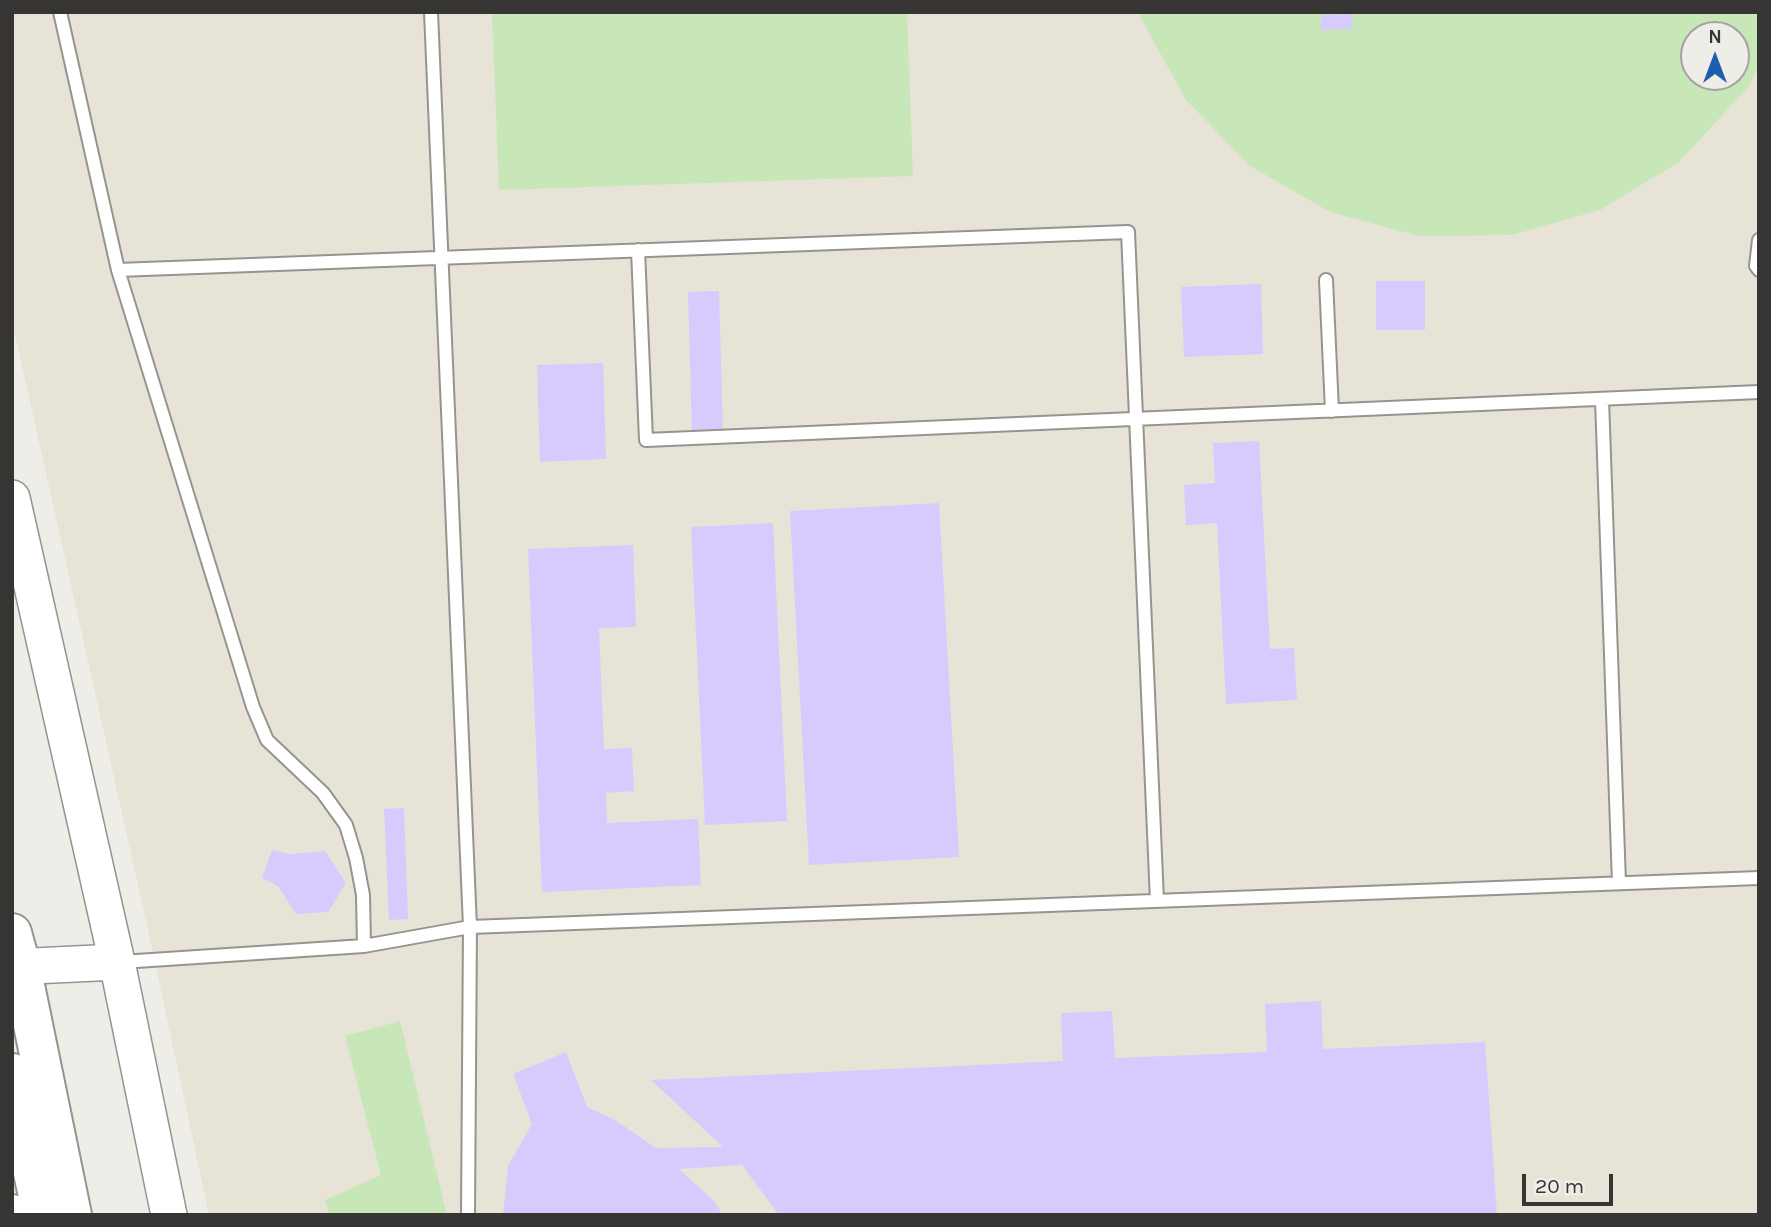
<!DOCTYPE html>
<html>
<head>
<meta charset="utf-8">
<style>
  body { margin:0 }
  #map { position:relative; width:1771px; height:1227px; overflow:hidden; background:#efede8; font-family:Karla,sans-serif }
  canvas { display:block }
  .frame { position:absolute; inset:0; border:14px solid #363533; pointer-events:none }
  .north { position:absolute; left:1680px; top:21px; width:70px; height:70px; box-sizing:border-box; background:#efede8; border:2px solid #a5a3a0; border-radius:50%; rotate:0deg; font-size:19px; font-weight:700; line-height:28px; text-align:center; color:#363533 }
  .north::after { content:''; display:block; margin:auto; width:24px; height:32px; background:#1e5eaf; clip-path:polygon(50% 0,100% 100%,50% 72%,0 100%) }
  .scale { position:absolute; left:1522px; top:1174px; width:91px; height:32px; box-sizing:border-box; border:4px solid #363533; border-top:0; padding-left:9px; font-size:21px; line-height:24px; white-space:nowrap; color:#363533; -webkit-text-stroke:5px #efede8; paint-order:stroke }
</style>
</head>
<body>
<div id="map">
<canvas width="1771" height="1227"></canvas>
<div class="frame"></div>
<div class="north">N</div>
<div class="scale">20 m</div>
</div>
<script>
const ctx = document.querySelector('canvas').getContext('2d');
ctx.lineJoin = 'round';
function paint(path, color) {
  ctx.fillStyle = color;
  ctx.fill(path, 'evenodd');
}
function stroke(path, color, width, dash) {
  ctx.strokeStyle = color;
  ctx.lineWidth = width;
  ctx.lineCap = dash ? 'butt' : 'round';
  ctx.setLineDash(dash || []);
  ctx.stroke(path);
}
paint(new Path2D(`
  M12 12H1759V1215H209L148 930 12 321ZM1694 35H1736V77H1694Z`), '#e7e3d7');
paint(new Path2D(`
  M492 12H907L913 176 499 190Z
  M1140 12H1759V65L1749 86 1679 162 1600 210 1512 235 1419 236 1330 212 1250 166 1186 100 1142 20ZM1694 35H1736V77H1694Z
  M400 1021 447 1215H329L325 1200 381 1175 345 1036Z`), '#c8e7b8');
paint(new Path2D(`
  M1352 14 1353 29 1321 30V15Z
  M1376 281H1425V330H1376Z
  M1261 284 1263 354 1184 357 1181 287Z
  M719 291 723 434H692L688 292Z
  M603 363 606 459 540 462 537 365Z
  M1259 441 1270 649 1294 648 1297 700 1226 704 1217 523 1186 525 1184 485 1215 483 1213 443Z
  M939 503 959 857 809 865 790 511Z
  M773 523 787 821 705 825 691 527Z
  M633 545 636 627 599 628 604 749 632 748 634 791 606 793 607 823 698 819 701 885 542 892 528 549Z
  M404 808 408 919 389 920 384 809Z
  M272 850 291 854 325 851 346 883 328 912 296 914 278 886 262 878Z
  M1321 1001 1323 1049 1485 1042 1497 1215H779L742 1165 679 1169 713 1200 723 1215H503L508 1166 532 1124 513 1074 566 1052 587 1107 615 1120 656 1148 723 1147 651 1080 1063 1061 1061 1013 1112 1011 1115 1058 1267 1052 1265 1004Z`), '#d7cbfd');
const lane = new Path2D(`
  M60 12 118 270 253 707 267 740 323 793 346 825 356 858 363 895 364 946
  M431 12 470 927 468 1215
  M1759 240 1756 266 1759 270
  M638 250 646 440 1759 392
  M118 270 1128 232 1157 901
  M1326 280 1332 411
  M1602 399 1619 883
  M121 962 364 946 470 927 1759 878`);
const secondary = new Path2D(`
  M12 498 117 962 169 1215
  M12 967 117 962`);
const primary = new Path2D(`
  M12 933 21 966 72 1215
  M12 1073 42 1215
  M12 1214V1215`);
stroke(lane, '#95948f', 16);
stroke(secondary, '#95948f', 38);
stroke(primary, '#95948f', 42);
stroke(lane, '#fff', 12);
stroke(secondary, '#fff', 35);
stroke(primary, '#fff', 38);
</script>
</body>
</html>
